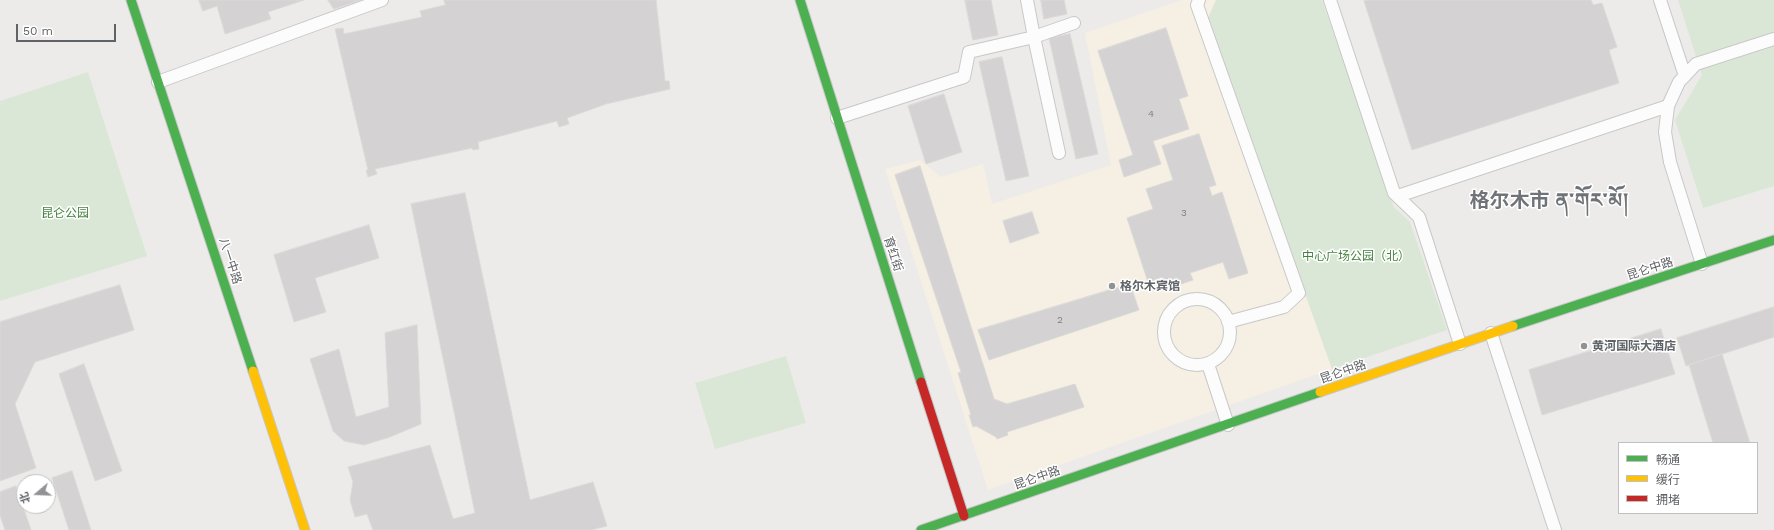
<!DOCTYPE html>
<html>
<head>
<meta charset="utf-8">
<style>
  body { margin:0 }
  #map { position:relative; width:1774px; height:530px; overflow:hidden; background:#edebe9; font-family:"Work Sans","Noto Sans SC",sans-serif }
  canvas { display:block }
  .legend { position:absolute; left:1618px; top:442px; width:140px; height:72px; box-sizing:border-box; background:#fff; border:1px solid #bfc0c2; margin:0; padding:5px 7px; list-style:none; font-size:12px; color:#5f6266 }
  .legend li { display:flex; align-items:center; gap:8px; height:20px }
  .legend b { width:20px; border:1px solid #bfc0c2 }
  .north { position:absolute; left:16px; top:474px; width:40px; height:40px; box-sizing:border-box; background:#fff; border:1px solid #bfc0c2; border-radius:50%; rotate:251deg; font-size:11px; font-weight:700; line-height:16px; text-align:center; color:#5f6266 }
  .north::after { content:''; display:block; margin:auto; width:14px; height:18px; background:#919294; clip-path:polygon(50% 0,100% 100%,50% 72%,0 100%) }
  .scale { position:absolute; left:16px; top:24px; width:100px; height:18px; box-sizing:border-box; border:2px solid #5f6266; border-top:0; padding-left:5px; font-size:12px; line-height:14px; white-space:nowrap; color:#5f6266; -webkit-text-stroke:3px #fff; paint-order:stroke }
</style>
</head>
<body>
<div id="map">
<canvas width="1774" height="530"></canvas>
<ul class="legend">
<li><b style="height:5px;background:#4caf50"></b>畅通</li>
<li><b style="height:5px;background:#ffc107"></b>缓行</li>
<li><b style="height:5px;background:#c62828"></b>拥堵</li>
</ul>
<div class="north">北</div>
<div class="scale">50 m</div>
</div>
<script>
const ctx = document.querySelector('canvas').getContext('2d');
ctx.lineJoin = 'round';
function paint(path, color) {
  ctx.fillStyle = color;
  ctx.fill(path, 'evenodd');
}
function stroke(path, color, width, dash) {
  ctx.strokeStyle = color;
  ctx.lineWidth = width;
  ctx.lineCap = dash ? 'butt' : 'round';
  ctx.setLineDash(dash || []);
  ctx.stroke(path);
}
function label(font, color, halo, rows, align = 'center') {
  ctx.font = font + ' "Work Sans","Noto Sans SC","Noto Serif Tibetan",sans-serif';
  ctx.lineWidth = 3;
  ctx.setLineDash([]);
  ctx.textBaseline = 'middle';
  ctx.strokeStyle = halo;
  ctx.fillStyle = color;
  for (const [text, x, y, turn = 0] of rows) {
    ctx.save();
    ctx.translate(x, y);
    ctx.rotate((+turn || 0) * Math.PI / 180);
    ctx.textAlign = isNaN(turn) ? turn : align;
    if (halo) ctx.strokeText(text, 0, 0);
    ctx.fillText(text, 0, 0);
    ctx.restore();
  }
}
paint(new Path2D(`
  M1182 0H1216L1207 20 1332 369 988 490 885 169 920 160 941 177 983 164 992 204 1111 165 1085 33Z`), '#f5efe4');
paint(new Path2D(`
  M1216 0H1322L1394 207 1410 222 1447 330 1332 369 1207 20Z
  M1678 0H1774V186L1703 208 1675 120 1702 75Z
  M88 72 147 256 0 301V101Z
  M786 356 806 423 715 449 695 383Z`), '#dae7d6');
const building = new Path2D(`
  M199 0H304L268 12 271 19 225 34 217 6 203 11Z
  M328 0H360L334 9Z
  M444 0H656L665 81H669L670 89 606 104 567 118 569 124 559 127 557 121 478 142 479 149 473 150 472 148 375 169 377 174 368 177 366 170H368L335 29 343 28 344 34 422 17 420 11 445 5Z
  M965 0H991L998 35 973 40Z
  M1041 0H1064L1067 14 1044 19Z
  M1368 0H1591L1593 5 1602 3 1617 47 1609 50 1619 83 1412 150 1364 1Z
  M1166 28 1188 96 1179 99 1189 129 1153 141 1161 164 1124 177 1119 160 1133 155 1098 51Z
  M1070 34 1098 154 1076 159 1049 38Z
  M1002 57 1029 176 1006 181 979 62Z
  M944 94 962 152 926 164 908 106Z
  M1199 134 1216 185 1209 187 1212 196 1222 192 1248 273 1229 279 1223 262 1190 273 1193 280 1166 289 1162 277 1148 282 1127 218 1153 209 1146 189 1173 180 1162 146Z
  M920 166 994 399 1007 404 1075 384 1084 407 1007 432 1008 435 997 439 996 437 976 426 973 427 969 415H971L958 373 961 372 895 175Z
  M465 193 530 500 593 482 607 526 591 530H373L367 514 355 517 350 500 353 482 348 467 430 445 453 519 475 513 411 204Z
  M1032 212 1039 233 1010 243 1003 221Z
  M369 225 379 258 315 278 326 312 294 322 274 255Z
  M1130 284 1139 310 989 360 978 330Z
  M120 285 134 330 35 362 15 404 36 468 0 481V322Z
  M1774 307V337L1686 366 1677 338Z
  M417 325 421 424 390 437 364 445 344 441 333 431 310 359 339 349 356 417 389 407 385 333Z
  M1661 329 1675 374 1542 415 1529 370Z
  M1722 354 1750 443H1713L1689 365Z
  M84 364 122 471 95 481 59 374Z
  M72 471 91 530H69L52 478Z
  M16 486 31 530H5L0 515V492Z`);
paint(building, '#d4d2d2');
stroke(building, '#dcdad8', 1);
const street = new Path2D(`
  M1027 0 1034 37 1059 153
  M1199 0 1197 5 1299 293 1284 307 1228 322
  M1330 0 1394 193 1419 217 1460 344
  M1660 0 1685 76
  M158 82 382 0
  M1668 106 1679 82 1696 64 1774 39
  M837 118 964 77 969 52 1034 37 1074 23
  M1398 196 1668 106 1665 132 1670 162 1702 264
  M1164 332a33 33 0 1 1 66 0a33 33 0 1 1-66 0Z
  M1491 333 1555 530
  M1208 364 1228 425`);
const fast = new Path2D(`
  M131 0 253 371
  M800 0 921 382
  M1513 326 1774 240
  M921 530 1320 392`);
const slow = new Path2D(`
  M253 371 305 530
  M1320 392 1513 326`);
const jam = new Path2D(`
  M921 382 964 516`);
stroke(street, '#c8c8c8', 14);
stroke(fast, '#c7c8c8', 11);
stroke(slow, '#c7c8c8', 11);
stroke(jam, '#c7c8c8', 11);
stroke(street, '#fcfcfc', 12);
stroke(fast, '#4caf50', 9);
stroke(slow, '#ffc107', 9);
stroke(jam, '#c62828', 9);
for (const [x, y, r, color] of [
  [1112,286,4,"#919294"],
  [1584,346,4,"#919294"]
]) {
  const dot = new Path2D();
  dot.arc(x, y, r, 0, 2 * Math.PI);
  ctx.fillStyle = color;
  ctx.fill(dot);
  stroke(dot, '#fff', 1.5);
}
label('10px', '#7e7f82', null, [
  ["4",1151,114],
  ["3",1184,213],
  ["2",1060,320]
]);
label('12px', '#44843f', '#fff', [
  ["昆仑公园",65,213],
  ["中心广场公园（北）",1356,256]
]);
label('12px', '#5f6266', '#fff', [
  ["育红街",893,254,72],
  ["八一中路",230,261,72],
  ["昆仑中路",1650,269,-18],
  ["昆仑中路",1343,372,-19],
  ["昆仑中路",1037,478,-19]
]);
label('bold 12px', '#5f6266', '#fff', [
  ["格尔木宾馆",1120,286],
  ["黄河国际大酒店",1592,346]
], 'left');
label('bold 20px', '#707478', '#fff', [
  ["格尔木市 ན་གོར་མོ།",1549,201]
]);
</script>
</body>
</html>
